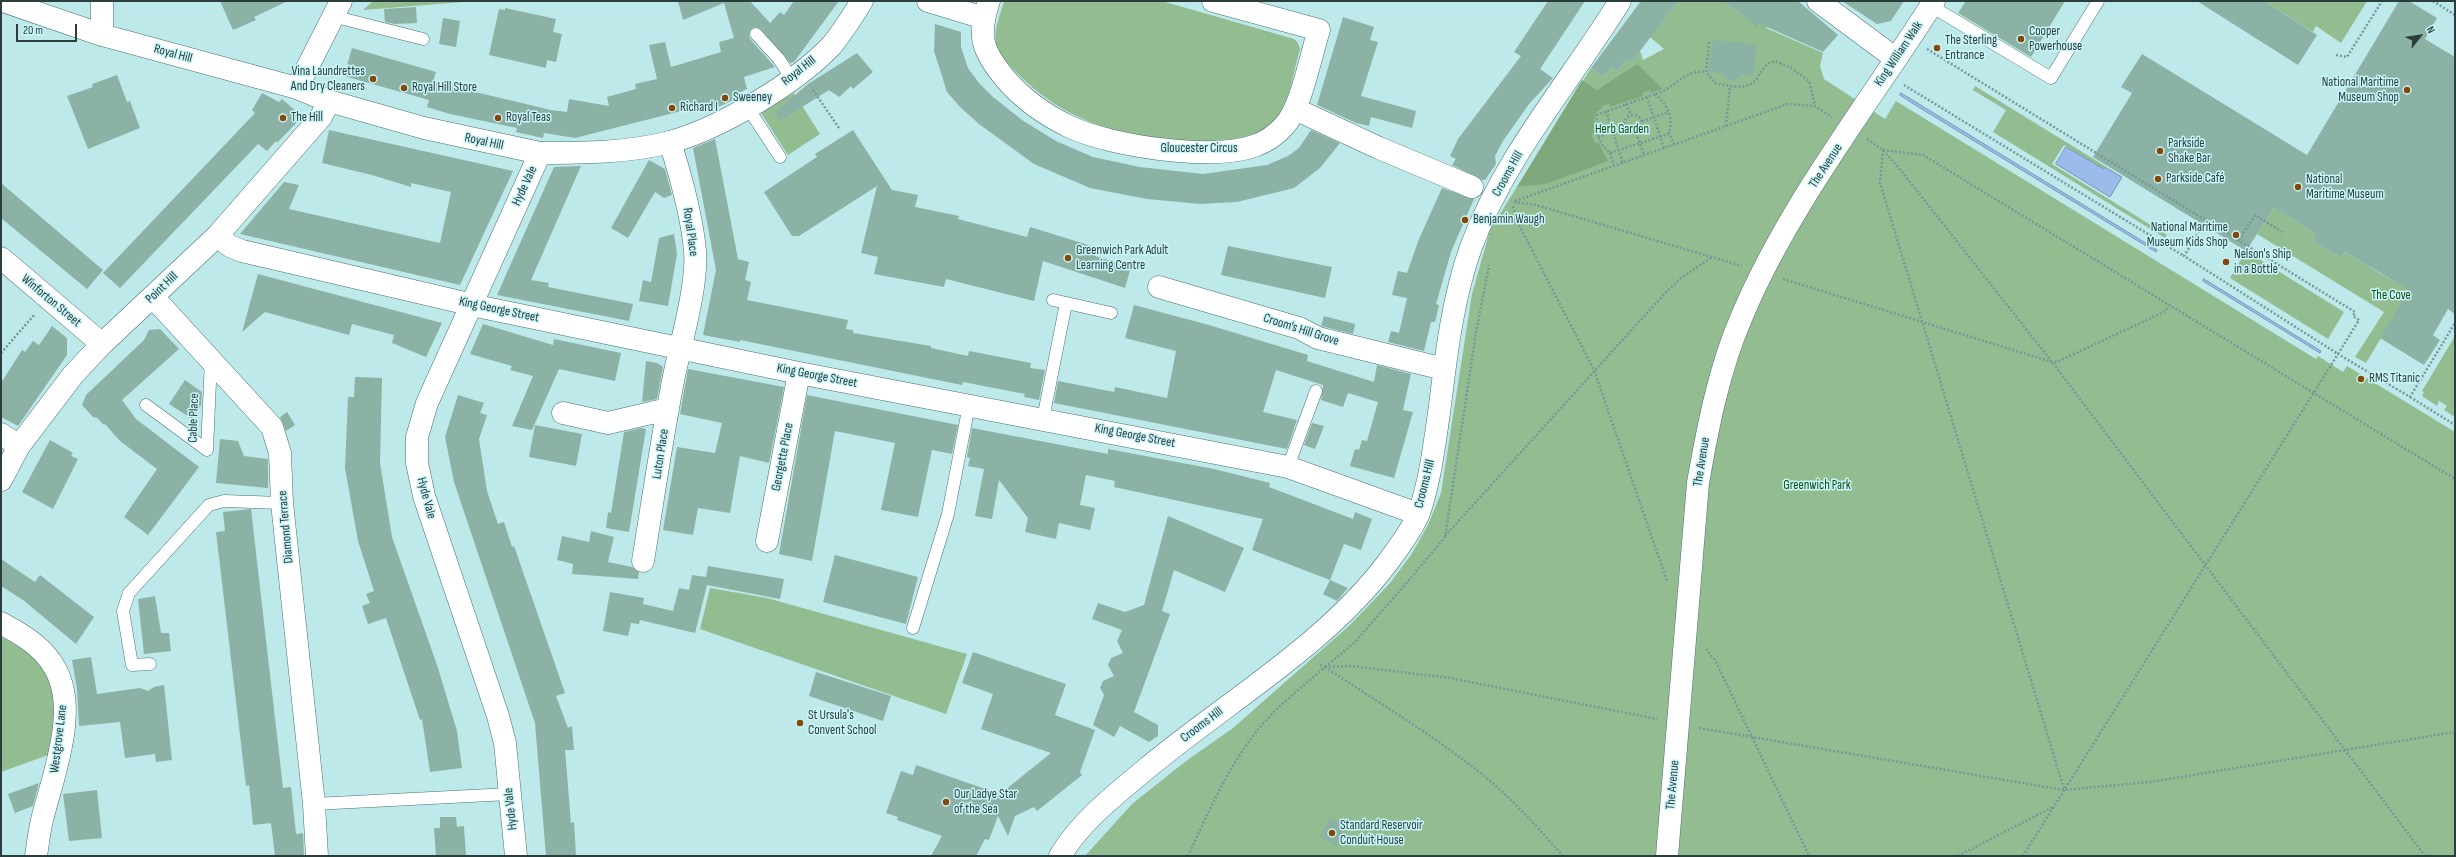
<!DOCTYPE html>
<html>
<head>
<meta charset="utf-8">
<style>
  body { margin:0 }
  #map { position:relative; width:2456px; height:857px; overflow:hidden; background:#bde9eb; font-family:"Sofia Sans Condensed",sans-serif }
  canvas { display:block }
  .frame { position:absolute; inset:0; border:2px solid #2c3d3e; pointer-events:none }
  .north { position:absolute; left:2400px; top:16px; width:40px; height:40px; -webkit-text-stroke:3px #caf6f9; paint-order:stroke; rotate:60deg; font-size:11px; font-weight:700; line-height:16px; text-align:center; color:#2c3d3e }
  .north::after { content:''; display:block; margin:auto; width:14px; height:18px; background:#2c3d3e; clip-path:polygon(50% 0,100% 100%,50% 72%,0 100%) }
  .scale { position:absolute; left:16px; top:24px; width:61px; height:18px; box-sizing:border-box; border:2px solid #2c3d3e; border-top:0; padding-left:5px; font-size:12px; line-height:14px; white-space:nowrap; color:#2c3d3e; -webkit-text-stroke:3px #caf6f9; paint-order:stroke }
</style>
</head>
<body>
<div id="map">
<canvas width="2456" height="857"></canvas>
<div class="frame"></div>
<div class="north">N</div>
<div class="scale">20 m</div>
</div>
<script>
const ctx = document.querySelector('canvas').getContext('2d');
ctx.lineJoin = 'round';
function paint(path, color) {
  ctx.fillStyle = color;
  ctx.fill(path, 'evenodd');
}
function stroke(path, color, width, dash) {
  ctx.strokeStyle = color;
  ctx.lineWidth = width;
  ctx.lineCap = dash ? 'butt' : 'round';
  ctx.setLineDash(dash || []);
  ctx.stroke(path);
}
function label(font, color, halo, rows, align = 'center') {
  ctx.font = font + ' "Sofia Sans Condensed",sans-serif';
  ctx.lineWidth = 3;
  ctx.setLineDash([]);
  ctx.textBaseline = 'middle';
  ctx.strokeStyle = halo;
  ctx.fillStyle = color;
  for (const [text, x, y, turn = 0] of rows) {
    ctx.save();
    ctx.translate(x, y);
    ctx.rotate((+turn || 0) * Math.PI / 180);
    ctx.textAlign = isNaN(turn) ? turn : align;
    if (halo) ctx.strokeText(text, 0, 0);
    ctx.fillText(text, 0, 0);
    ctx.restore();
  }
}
paint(new Path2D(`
  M373 1H475L363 10Z
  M1004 1H1162L1294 39 1298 43 1300 49C1293 72 1290 105 1273 122 1268 126 1261 132 1255 135 1214 151 1123 138 1083 119 1057 108 1033 90 1014 70 1007 62 998 53 996 42 993 30 1001 13 1004 1Z
  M1678 1H1723L1745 18 1773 20 1766 28 1823 53 1820 66 1824 79 1882 117 1885 119 1896 101 2316 359 2318 356 2343 372 2347 366 2455 432V856H1085L1132 804 1186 761 1233 728 1351 624 1390 583 1411 555 1428 525 1441 493 1472 294 1490 230 1591 68 1603 77 1611 68 1617 72 1626 60 1631 63 1640 51 1643 60 1664 49 1650 37Z
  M2264 1H2367L2341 43 2316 26 2313 32Z
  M1975 86 2105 166 2103 169 2064 145 2052 164 2167 235 2165 238 1993 132 2006 110 1973 90Z
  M794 93 820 134 788 155 761 113Z
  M2274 208 2316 234 2312 240 2341 258 2345 252 2388 278 2417 292 2396 313 2366 363 2355 357 2384 312 2257 234Z
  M2246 251 2344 312 2328 339 2230 278Z
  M2455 336V417L2444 410 2447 406 2439 401 2437 406 2422 396 2424 392 2422 391Z
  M710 588 767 598 967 654 946 714 700 629Z
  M1 637 22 646 43 668 57 696 51 754 1 772Z`), '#93bd91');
paint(new Path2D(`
  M1637 64 1663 89 1651 93 1650 90 1642 93 1643 96 1610 107 1609 104 1601 107 1602 109 1597 111 1594 119V133L1591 134 1595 143 1598 142 1608 161 1546 184 1517 187 1582 80 1597 90Z`), '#7fa97d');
const water = new Path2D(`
  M1901 93 2157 250 2156 252 1912 103 1900 95Z
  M2066 147 2104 169 2105 167 2122 177 2110 197 2056 164Z
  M2204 279 2321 351 2320 353 2203 281Z`);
paint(water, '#9bbbeb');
stroke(water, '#7a95b7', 1);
paint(new Path2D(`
  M220 1H288L254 17 256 20 233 30Z
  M678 1H750L770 23 780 12 784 15 794 1H839L794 62 790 63 761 29 755 27 751 29 749 35 750 39 775 67 744 77 747 89 732 96 733 100 714 109 705 105 575 138 544 133 543 138 516 132 517 128 450 114 427 107 429 100 344 76 352 48 436 72 433 82 551 110 567 112 569 99 609 106 607 97 636 89 635 84 657 79 649 45 665 42 671 67 721 52 719 42 734 38 724 3 683 20Z
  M1548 1H1585L1540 69 1553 78 1529 104 1503 141 1495 156 1496 164 1485 180H1482L1452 165 1456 159 1450 156 1458 139 1521 56 1514 52Z
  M1641 1H1678L1631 63 1626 60 1617 72 1611 68 1603 77 1591 68Z
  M1723 1H1798L1838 35 1823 52 1758 23V28Z
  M1842 1H1904L1891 21 1877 24Z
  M1966 1H2065L2031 57 1958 13Z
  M2197 1H2264L2317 35 2298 65Z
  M2399 1H2409L2437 18 2425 39 2455 57V314L2448 309 2433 335 2440 340 2424 365 2380 338 2409 290 2345 252 2341 258 2312 240 2316 234 2274 208 2246 251 2093 157 2132 93 2121 87 2142 54 2307 155Z
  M416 7 417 23 395 24 385 22 384 9Z
  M505 8 556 19 553 32 562 34 556 62 547 60 546 68 489 55 499 9 505 10Z
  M1343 17 1374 27 1370 40 1378 42 1361 96 1416 111 1412 128 1371 117 1369 126 1356 123 1317 105Z
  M443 18 460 21 456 47 439 44Z
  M935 24 961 32V47L968 68 979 83 993 97 1022 120 1056 141 1093 157 1140 167 1203 174 1267 165 1288 156 1299 148 1311 130 1340 143 1320 168 1294 188 1237 202 1200 204 1147 199 1090 188 1034 164 979 124 960 107 947 92 934 51Z
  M1713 40 1756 44 1754 76 1742 74 1735 81 1726 80 1721 73 1708 72Z
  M857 53 873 72 853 89 851 86 839 97 829 90 780 121 774 113 808 84Z
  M117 75 127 102 130 101 140 128 88 149 67 96 93 87 92 84Z
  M262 93 279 102 282 99 298 113 299 120 277 143 276 141 267 151 258 144 120 288 103 273 255 113 252 110Z
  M329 130 513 171 460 285 240 234 284 182 299 185 289 209 440 243 451 192 411 183V187L372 175 322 163Z
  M853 130 892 190 918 195 915 207 959 216 958 219 1027 237 1030 227 1098 248 1095 256 1131 267 1125 288 1043 261 1034 301 946 279 944 287 874 274 878 257 861 253 877 186 799 236H792L764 192 817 157 815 154Z
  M715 139 738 259 749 262 745 280 751 282 747 300 848 320 846 329 853 330V333L931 346V348L968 356 969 351 1031 363 1030 368 1045 370 1039 400 1024 397 1025 394 963 382 962 385 740 340V342L703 335 716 270 693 148Z
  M649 160 665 169 672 195 664 198 655 192 628 238 611 228Z
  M581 166 531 280 549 283 548 287 633 304 629 321 497 295 554 167Z
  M1 183 103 270 87 289 1 218Z
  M1442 188 1474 199 1451 252 1436 304 1439 305 1435 322H1431L1424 351 1388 342 1391 331 1399 333 1407 298 1392 295 1398 271 1407 273 1419 239Z
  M674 234 677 254 668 306 639 301 643 280 651 282 659 238Z
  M1228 246 1332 267 1325 298 1221 275Z
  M258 274 288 282 442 323 426 357 392 343 394 335 352 324 349 335 265 312 242 332Z
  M1134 305 1209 325 1308 355 1307 361 1374 382 1377 365 1411 374 1403 410 1413 412 1394 478 1350 466 1355 449 1359 450 1362 440 1367 441 1378 402 1348 393 1343 407 1321 400 1323 385 1276 370 1263 412 1297 420 1287 449 1054 403 1058 381 1114 392 1115 387 1167 398 1176 351 1125 338Z
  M1324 316 1355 324 1353 334 1321 326Z
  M483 324 553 345 554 339 621 353 615 381 559 369 532 430 512 426 533 376 510 370 512 366 470 354Z
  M52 326 67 338V355L18 426 1 417V383L22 350 25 352 33 341 39 345Z
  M160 329 179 349 122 400 136 419 199 467 148 535 124 517 157 469 120 441 105 424 104 425 96 417 94 418 82 405 86 395 144 340 149 330Z
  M646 361 657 363 663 367 657 399 642 402Z
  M688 369 784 387 769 463 740 456 730 513 698 508 693 535 663 530 677 447 715 453 722 423 680 414Z
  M355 377 382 378 380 463 392 537 438 668 457 731 462 768 430 772 422 719 420 720 386 618 368 624 362 606 370 603 366 594 374 591 358 541 345 468 348 397H354Z
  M185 380 202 392 201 405 192 419 169 404Z
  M458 395 484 403 480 413 487 415 479 439 487 491 498 524 504 522 512 547 514 546 565 693 556 696 568 728 572 726 574 750H565L571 823 574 822 576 856H546L535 723 454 482 445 437Z
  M807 395 958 425 952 454 932 450 918 517 881 510 895 443 835 431 812 561 779 554Z
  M287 412 295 425 286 431 280 417Z
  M1312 423 1324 426 1315 449 1304 445Z
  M535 425 582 434 576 466 529 457Z
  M641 428 646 429 629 532 606 528 608 512 611 513 624 432Z
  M972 428 1108 454V449L1214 469 1270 483 1269 487 1353 519 1355 512 1372 519 1361 550 1344 544 1330 580 1252 550 1263 519 1114 487 1115 481 1086 475 1080 505 1095 508 1090 530 1059 523 1056 539 1025 532 1028 518 999 480 992 519 975 516 984 469 968 466 970 458 967 457Z
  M220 439 238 441 244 456 268 459V488L216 483Z
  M50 440 73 453 71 456 78 459 53 509 22 492Z
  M251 509 283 788 291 787 296 834 303 833 304 856H275L271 823 253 825 249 785 246 786 216 532 225 531 223 512Z
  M1168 516 1244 548 1225 592 1174 570 1162 611 1170 614 1134 712 1158 725V736L1149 742 1120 726 1114 737 1093 725 1104 695 1100 688 1103 681 1114 676 1108 665 1111 658 1123 653 1117 641 1122 630 1092 619 1098 603 1125 612 1144 605Z
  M591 531 614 537 608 562 632 567 639 572 638 579 572 574 573 564 557 560 562 536 589 542Z
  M835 555 918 577 906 624 823 602Z
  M1 559 35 582 40 575 94 617 76 644 23 600 1 586Z
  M708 566 784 579 780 599 707 585 695 633 640 620 639 624 631 623 628 636 603 631 610 592 644 598 643 604 673 611 679 588 689 590 692 575 706 577Z
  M1330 580 1348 588 1337 601 1323 594Z
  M155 596 161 633H169L171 651 144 654 138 599Z
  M973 652 1066 684 1055 715 1095 730 1080 772 1082 775 1037 811 1034 807 1015 816 1008 836 998 816 989 840 985 839 976 856H931L942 836 897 820 898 817 886 813 901 771 913 775 916 765 1000 794 1051 753 981 729 993 694 962 683Z
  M91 657 97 694 140 688 148 691 154 687 164 685 172 760 156 762 155 754 125 758 120 722 79 726 77 689 72 660Z
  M816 672 891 696 883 721 809 696Z
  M39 783 33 806 15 813 8 794Z
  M97 790 102 838 69 841 63 794Z
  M440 817H456L457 827 464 826 466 856H436L434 828H440Z
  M1330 817 1346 825 1336 846 1320 837Z`), '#8cb2a5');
const lane = new Path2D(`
  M1931 6 2051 78 2098 1
  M332 16 423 39
  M756 34 779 59 791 78
  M748 108 780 157
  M1053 300 1111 313
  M146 405 207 450 211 359
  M1043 419 1066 303
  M1288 467 1316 391
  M913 628 948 514 969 405
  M150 664 132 665 123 611 129 593 209 505 224 501 282 503
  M314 804 509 794`);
const street = new Path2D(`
  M3 1 102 35 297 88 329 101 424 128 540 153
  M928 1 984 18
  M989 1C985 13 982 24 983 37 984 51 995 66 1003 76 1021 98 1045 115 1070 127 1111 146 1211 161 1254 146 1266 142 1276 135 1284 126 1301 109 1311 54 1319 30L1213 1
  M1818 1 1896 59
  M102 35V1
  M297 88 341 1
  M1295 109 1379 148 1472 187
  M217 236 230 246 242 251 486 308 799 373 1288 467 1418 514
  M1 258 102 344
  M1159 287 1299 328 1318 338 1444 369
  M153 297 272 427 280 453 282 503 314 804 317 856
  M563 413 608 423 668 409
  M1 434 19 446
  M1 480 19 446 73 375 102 344 217 236 321 117 329 101
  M767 541 799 373
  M643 561C653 499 662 437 674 376 681 342 698 284 695 251 692 215 681 177 670 142
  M1 623C19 633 39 644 51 662 82 704 53 775 42 820 39 832 38 844 36 856
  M1060 856C1081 821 1115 795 1146 769 1225 703 1326 645 1388 562 1399 547 1412 530 1419 513 1430 481 1434 447 1439 413 1446 357 1452 300 1471 247 1505 156 1570 82 1620 1
  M1667 856 1698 483C1708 426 1719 369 1742 316 1788 206 1870 102 1934 1`);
const secondary = new Path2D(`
  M516 856 505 743 498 716 424 496 417 463V437L427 403 540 153C583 153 628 153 670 142 719 129 796 83 831 46 843 32 852 17 862 1`);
stroke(lane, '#487073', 13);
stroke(street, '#487073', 23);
stroke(secondary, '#487073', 23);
stroke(new Path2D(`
  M2433 1 2455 15
  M1709 42 1706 72 1715 83C1725 85 1739 89 1749 85 1762 79 1759 65 1775 61L1791 68 1809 81 1815 106
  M1927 49 2355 312 2353 316 2359 320 2338 354 2184 256 2203 225
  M2336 55 2347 57 2382 1
  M1904 85 2184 256
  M813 90 839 128
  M1655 94C1667 104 1675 119 1668 134L1610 153C1598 143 1594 130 1597 115Z
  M1656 94C1675 88 1685 69 1706 72
  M1647 97 1664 148
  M1626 104 1631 115
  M1606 111 1623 163
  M1624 124a9 9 0 1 1 18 0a9 9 0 1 1-18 0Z
  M1642 121 1669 112
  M1726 126 1730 86
  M1669 132 1674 145
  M1636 133 1644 155
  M1598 137 1625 127
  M1867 139 1883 150 1903 173 2052 362 2425 856
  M1883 150 1880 183 2064 789
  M1883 150 1923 155 2455 479
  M1610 153 1614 166
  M1515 201 1788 104 1815 106 1832 117
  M1514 202 1536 205 1742 266
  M1513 206 1516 219 1594 370 1667 581
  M2239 240 2255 215 2284 233
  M1783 279 2052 362H2057L2166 311 2169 305
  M1 353 35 314
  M2410 397 2455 425
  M1445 536 1666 292 1681 278 1712 257
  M1706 649 1715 660 1809 856
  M1325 667 1351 666 1450 678 1657 719
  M1325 667 1354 643 1405 585 1445 537 1476 333 1489 265
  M1325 667C1373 699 1423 729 1469 764 1504 790 1534 823 1563 856
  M1699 728 2064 790 2150 782 2455 732
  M1188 856C1212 805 1234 752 1274 712 1290 696 1308 682 1325 667L1318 664
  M1958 856 2053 807
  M2023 856 2338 354 2410 397 2455 323`), '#789799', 2.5, [2, 2]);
stroke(lane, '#fff', 12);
stroke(street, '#fff', 22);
stroke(secondary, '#fff', 22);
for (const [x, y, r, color] of [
  [2021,39,4,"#864809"],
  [1937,48,4,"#864809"],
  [373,79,4,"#864809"],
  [404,88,4,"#864809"],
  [2407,90,4,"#864809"],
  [725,98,4,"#864809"],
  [672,108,4,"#864809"],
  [283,118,4,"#864809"],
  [498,118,4,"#864809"],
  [2160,151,4,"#864809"],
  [2158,179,4,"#864809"],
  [2298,187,4,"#864809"],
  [1465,220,4,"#864809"],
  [2236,235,4,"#864809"],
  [1068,258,4,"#864809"],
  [2226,262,4,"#864809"],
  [2361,379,4,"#864809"],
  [800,723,4,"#864809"],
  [946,802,4,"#864809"],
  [1332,833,4,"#864809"]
]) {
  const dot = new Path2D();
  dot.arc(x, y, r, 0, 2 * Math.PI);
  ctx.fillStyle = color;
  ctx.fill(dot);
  stroke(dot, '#caf6f9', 1.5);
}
label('13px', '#2c3d3e', '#caf6f9', [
  ["Cooper",2029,32],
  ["Powerhouse",2029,47],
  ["The Sterling",1945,41],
  ["Entrance",1945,56],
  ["Vina Laundrettes",365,72,"right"],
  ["And Dry Cleaners",365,87,"right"],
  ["National Maritime",2399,83,"right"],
  ["Museum Shop",2399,98,"right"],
  ["Royal Hill Store",412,88],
  ["Sweeney",733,98],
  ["Richard I",680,108],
  ["The Hill",291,118],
  ["Royal Teas",506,118],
  ["Parkside",2168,144],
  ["Shake Bar",2168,159],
  ["Parkside Café",2166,179],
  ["National",2306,180],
  ["Maritime Museum",2306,195],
  ["Benjamin Waugh",1473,220],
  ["National Maritime",2228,228,"right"],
  ["Museum Kids Shop",2228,243,"right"],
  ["Greenwich Park Adult",1076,251],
  ["Learning Centre",1076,266],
  ["Nelson's Ship",2234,255],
  ["in a Bottle",2234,270],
  ["RMS Titanic",2369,379],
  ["St Ursula's",808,716],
  ["Convent School",808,731],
  ["Our Ladye Star",954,795],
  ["of the Sea",954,810],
  ["Standard Reservoir",1340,826],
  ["Conduit House",1340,841]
], 'left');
label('13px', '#2c3d3e', '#caf6f9', [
  ["Royal Hill",173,54,15],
  ["King William Walk",1899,54,-56],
  ["Royal Hill",799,71,-38],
  ["Royal Hill",484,142,12],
  ["Gloucester Circus",1199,149],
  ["The Avenue",1826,166,-57],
  ["Crooms Hill",1508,174,-61],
  ["Hyde Vale",525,186,-65],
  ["Royal Place",690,232,82],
  ["Point Hill",162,288,-44],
  ["Winforton Street",51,301,40],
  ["King George Street",499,310,12],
  ["Croom's Hill Grove",1301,330,18],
  ["King George Street",817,376,11],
  ["Cable Place",194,418,-88],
  ["King George Street",1135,436,11],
  ["Luton Place",661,454,-81],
  ["Georgette Place",783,457,-79],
  ["The Avenue",1702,462,-81],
  ["Crooms Hill",1425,484,-76],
  ["Hyde Vale",426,498,75],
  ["Diamond Terrace",286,527,-95],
  ["Crooms Hill",1202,725,-37],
  ["Westgrove Lane",59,739,-83],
  ["The Avenue",1673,785,-85],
  ["Hyde Vale",511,809,-96]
]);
label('13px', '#0e4b11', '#caf6f9', [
  ["Herb Garden",1622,130],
  ["The Cove",2391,296],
  ["Greenwich Park",1817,486]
]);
</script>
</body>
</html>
